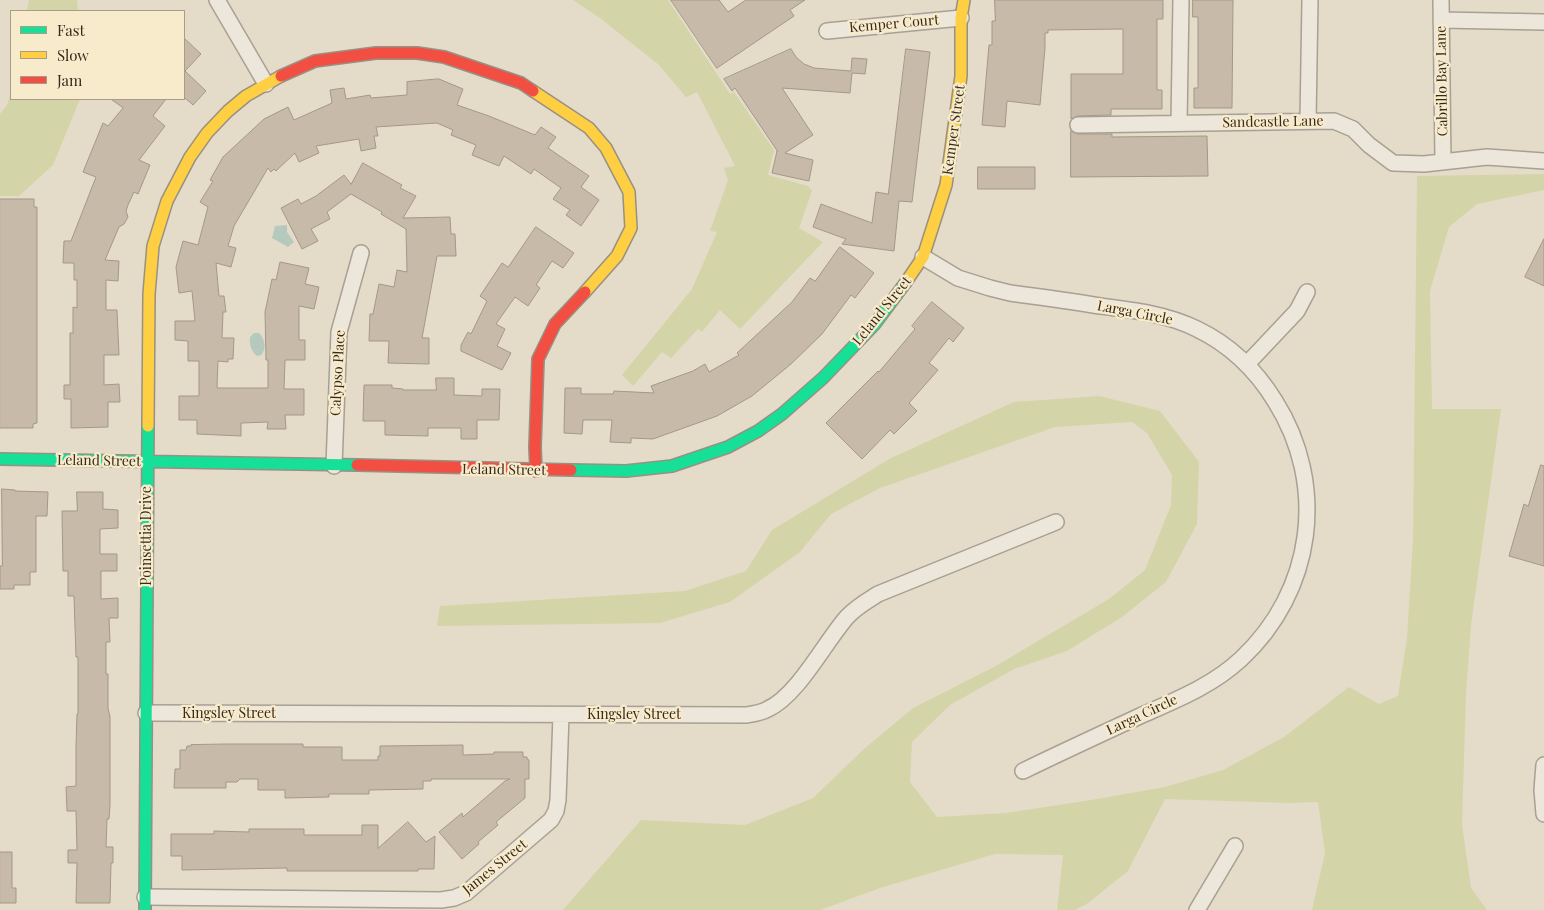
<!DOCTYPE html>
<html>
<head>
<meta charset="utf-8">
<style>
  body { margin:0 }
  #map { position:relative; width:1544px; height:910px; overflow:hidden; background:#e4dcc8; font-family:"Playfair Display",serif }
  canvas { display:block }
  .legend { position:absolute; left:10px; top:10px; width:175px; height:90px; box-sizing:border-box; background:#f7ebcc; border:1px solid #aa9d85; margin:0; padding:6px 9px; list-style:none; font-size:15px; color:#37291b }
  .legend li { display:flex; align-items:center; gap:10px; height:25px }
  .legend b { width:25px; border:1px solid #aa9d85 }
</style>
</head>
<body>
<div id="map">
<canvas width="1544" height="910"></canvas>
<ul class="legend">
<li><b style="height:6px;background:#16e098"></b>Fast</li>
<li><b style="height:6px;background:#ffcf43"></b>Slow</li>
<li><b style="height:6px;background:#f24e42"></b>Jam</li>
</ul>
</div>
<script>
const ctx = document.querySelector('canvas').getContext('2d');
ctx.lineJoin = 'round';
function paint(path, color) {
  ctx.fillStyle = color;
  ctx.fill(path, 'evenodd');
}
function stroke(path, color, width, dash) {
  ctx.strokeStyle = color;
  ctx.lineWidth = width;
  ctx.lineCap = dash ? 'butt' : 'round';
  ctx.setLineDash(dash || []);
  ctx.stroke(path);
}
function label(font, color, halo, rows, align = 'center') {
  ctx.font = font + ' "Playfair Display",serif';
  ctx.lineWidth = 4.5;
  ctx.setLineDash([]);
  ctx.textBaseline = 'middle';
  ctx.strokeStyle = halo;
  ctx.fillStyle = color;
  for (const [text, x, y, turn = 0] of rows) {
    ctx.save();
    ctx.translate(x, y);
    ctx.rotate((+turn || 0) * Math.PI / 180);
    ctx.textAlign = isNaN(turn) ? turn : align;
    if (halo) ctx.strokeText(text, 0, 0);
    ctx.fillText(text, 0, 0);
    ctx.restore();
  }
}
paint(new Path2D(`
  M29 0H77L78 11H27Z
  M573 0H668L730 94 734 92 774 150 768 175 808 186 812 191 799 228 823 242 740 329 720 310 702 332 698 329 671 358 662 352 633 386 622 375 692 289 717 232 710 231 728 180 724 168 735 166 697 92 686 97 659 65 600 18Z
  M11 93V99H80L53 165 19 196H0V114L7 105Z
  M1544 174V190L1477 204 1449 227 1430 291 1432 409H1501L1471 625 1466 694 1462 824 1471 888 1487 910H1312L1325 853 1318 802 1290 803 1165 799 1128 871 1088 903 1075 910H1057L1063 855 995 854 880 888 820 910H563L641 820 745 825 813 798 864 749 913 708 994 667 1109 599 1145 570 1171 505 1172 475 1147 433 1132 422 1055 427 880 488 831 514 800 552 730 602 660 623 437 626 440 606 685 591 746 571 772 530 891 458 1014 402 1099 396 1160 411 1199 462 1197 524 1166 582 1122 617 1067 651 1014 669 950 705 912 742 910 782 937 817 1006 813 1091 800 1165 787 1223 770 1284 737 1349 687 1379 704 1398 696 1407 638 1413 541 1417 176Z`), '#d4d4a9');
paint(new Path2D(`
  M287 225V232L294 242 288 247 272 238 275 226Z
  M254 333H259C265 339 267 349 261 355L257 356C251 351 249 344 250 337Z`), '#b5c9bd');
const building = new Path2D(`
  M671 0H719L728 12 746 0H805L790 10 794 16 717 68Z
  M995 0H1163V19H1157V90H1162V109H1111V115L1078 116 1071 119V74H1123V29L1048 30V33H1045V48L1040 105 1007 101 1005 127 982 125 989 45H992V21H995Z
  M1193 0H1233L1232 108H1194V88H1198V17H1193Z
  M184 38 201 54 185 71 206 91 193 105 184 97Z
  M791 49 796 57 804 64 814 68 851 71 852 58 867 59 865 74 852 73 850 93 782 88 813 135 785 153 813 160 809 181 772 173 777 151 778 152 735 88 732 91 724 79Z
  M906 49 930 52 912 202 899 201 894 251 842 244 846 239 813 227 821 204 872 223 876 192 888 194Z
  M439 79 463 89 457 105 489 116 535 135 541 127 556 137 548 148 589 176 581 187 599 200 581 226 566 215 570 210 553 199 561 188 534 169 531 174 504 156 499 166 472 155 476 145 451 135 453 130 437 123 376 127 378 136H374L376 148 361 151 359 139 316 146 319 153 299 162 295 153 276 171 274 169 271 172 268 168 234 226 228 246 236 248 231 267 216 263 219 296H224L226 312H223L222 338H234L233 359H228V362L218 361 217 388H268V360H266L265 312 272 279 276 280 280 262 309 268 305 284 319 287 314 309 299 306V340H305V360H285L284 389H304V415H285L286 429H267L268 422 241 423V436L197 434V420H179V396H199V361H188V341L175 340V321H195L192 291 179 293 176 267 183 241 198 245 208 207 200 202 213 181 210 180 223 157 264 119 288 107 294 120 332 103 330 90 344 88 346 99 370 95 371 98 407 95V82Z
  M111 99H166L153 116 165 126 139 160 150 165 138 194 134 192 128 205 126 211 128 217 124 224 119 227 105 260 119 261 118 281 106 280V310H117L119 355H104V385L119 384 120 402H108V427L71 428V399H64V385H70V333H73V307L77 308V280H74V263H63L64 241H71L96 177 83 172 103 123 108 126 123 108Z
  M1071 131 1078 134H1112V137L1207 136 1208 176 1071 177Z
  M363 163 402 185 400 188 416 196 403 218 450 217 451 234H455L456 256H437L422 338H429V364L388 363 389 341H369L370 314H373L379 284 394 287 397 270 407 272 406 229 381 214 382 212 351 194 327 212 330 219 311 229 318 241 302 249 281 208 298 199 301 204 316 196 344 175 351 184Z
  M978 167H1035V189H978Z
  M0 199H34V207H37V423L33 424V428H0Z
  M536 227 574 253 563 268 552 261 536 285 540 288 528 306 515 297 496 324 505 329 497 346 511 353 502 370 461 351V345L468 332 471 334 487 301 480 296 502 263 508 267Z
  M1544 239V286L1525 277Z
  M840 247 874 273 855 298 851 295 822 334 791 364 752 396 717 416 653 439 631 438V443L610 442 612 420H583L582 434 564 433 565 388H581V394H613L614 391 654 393 651 386 693 371 705 364 709 372 739 355 737 353 792 302 810 278 815 281Z
  M932 302 964 328 953 342 949 338 929 363 938 370 909 403 917 411 894 434 890 430 862 459 826 423 878 371 879 372 915 329 912 326Z
  M436 378H454V395L482 396V389H500L499 420H477V439H461V428H428V436L385 435V421H363L364 385H392V388L403 389V390H436Z
  M1541 465 1544 466V566L1509 556 1524 504 1528 506Z
  M2 489 15 490V491L48 492 47 516H36V572H30V585H14V589H0V566H2Z
  M77 492H103V509L118 510V528L100 529V554H117V571H101V599L118 598V618H109L110 642H106V674H108V708L110 717V805L109 819H107L106 847H113V863H111L110 903H76L77 863H68V850H77L76 811H67L66 787 76 786V746L77 714H78V657H76L74 596H68V571H63L62 511H77Z
  M227 744H303V747H342V760H378V756H380V746L463 745V755L494 754V752H523V757H527V759L529 760V779H525V798L496 822 498 825 478 842 479 844 462 859 439 832 462 813 463 817 505 781 510 779H431V781H423V789L369 790V794H329V797L285 798V790H258V779H240L237 782H226V788H174L175 769H180V750H186L187 746H191V745Z
  M408 822 426 842 435 836 434 869H418V871H287V868L182 870V856H171V834H214V831L249 832V829H304V835H362V825H378V848Z
  M0 852H12V888H16V903H0Z`);
paint(building, '#c8baa9');
stroke(building, '#a49788', 1);
const street = new Path2D(`
  M217 0 266 84
  M1441 0 1443 162
  M1441 20 1544 22
  M827 31 961 18
  M1308 121 1310 0
  M1179 123 1181 0
  M1078 125 1334 121 1353 129 1369 145 1393 163 1424 164 1487 157 1544 161
  M923 257 958 278 990 288 1010 293C1040 297 1070 301 1100 306 1133 310 1167 314 1197 329 1230 345 1256 370 1275 401 1328 485 1314 591 1241 659 1212 686 1176 700 1140 716 1101 734 1062 752 1023 771
  M1247 364 1297 311 1307 292
  M334 466 339 332 361 253
  M146 713 746 715C753 714 761 713 768 709 798 695 825 642 847 617 856 607 867 601 878 594L1056 522
  M1544 765 1542 790 1544 814
  M145 897 441 900 454 898 466 893 551 820 556 811 558 800 561 715
  M1197 910 1235 846`);
const fast = new Path2D(`
  M0 459 357 465
  M571 470 626 471 672 466 728 447 758 431 782 414 823 378 874 325 906 282
  M145 910 148 426`);
const slow = new Path2D(`
  M533 91 589 128 606 148 629 192 631 228 617 256 585 292
  M906 282 923 257 946 185 961 76V18L964 0
  M148 426 149 294 153 246 167 201 190 157 207 133 228 111 246 96 281 76`);
const jam = new Path2D(`
  M281 76 315 61 376 53H417L444 57 521 83 533 91
  M357 465 571 470
  M536 471 535 447 538 359 555 324 585 292`);
stroke(street, '#a8a092', 18);
stroke(fast, '#989082', 14);
stroke(slow, '#989082', 14);
stroke(jam, '#989082', 14);
stroke(street, '#ece6db', 15);
stroke(fast, '#16e098', 11);
stroke(slow, '#ffcf43', 11);
stroke(jam, '#f24e42', 11);
label('14px', '#37291b', '#f7ebcc', [
  ["Kemper Court",894,24,-5],
  ["Cabrillo Bay Lane",1442,81,-91],
  ["Sandcastle Lane",1273,122,-1],
  ["Kemper Street",954,130,-82],
  ["Leland Street",882,311,-51],
  ["Larga Circle",1135,313,11],
  ["Calypso Place",338,373,-87],
  ["Leland Street",99,461,1],
  ["Leland Street",504,470,1],
  ["Poinsettia Drive",147,536,-90],
  ["Kingsley Street",229,714],
  ["Kingsley Street",634,715],
  ["Larga Circle",1142,715,-25],
  ["James Street",495,867,-39]
]);
</script>
</body>
</html>
